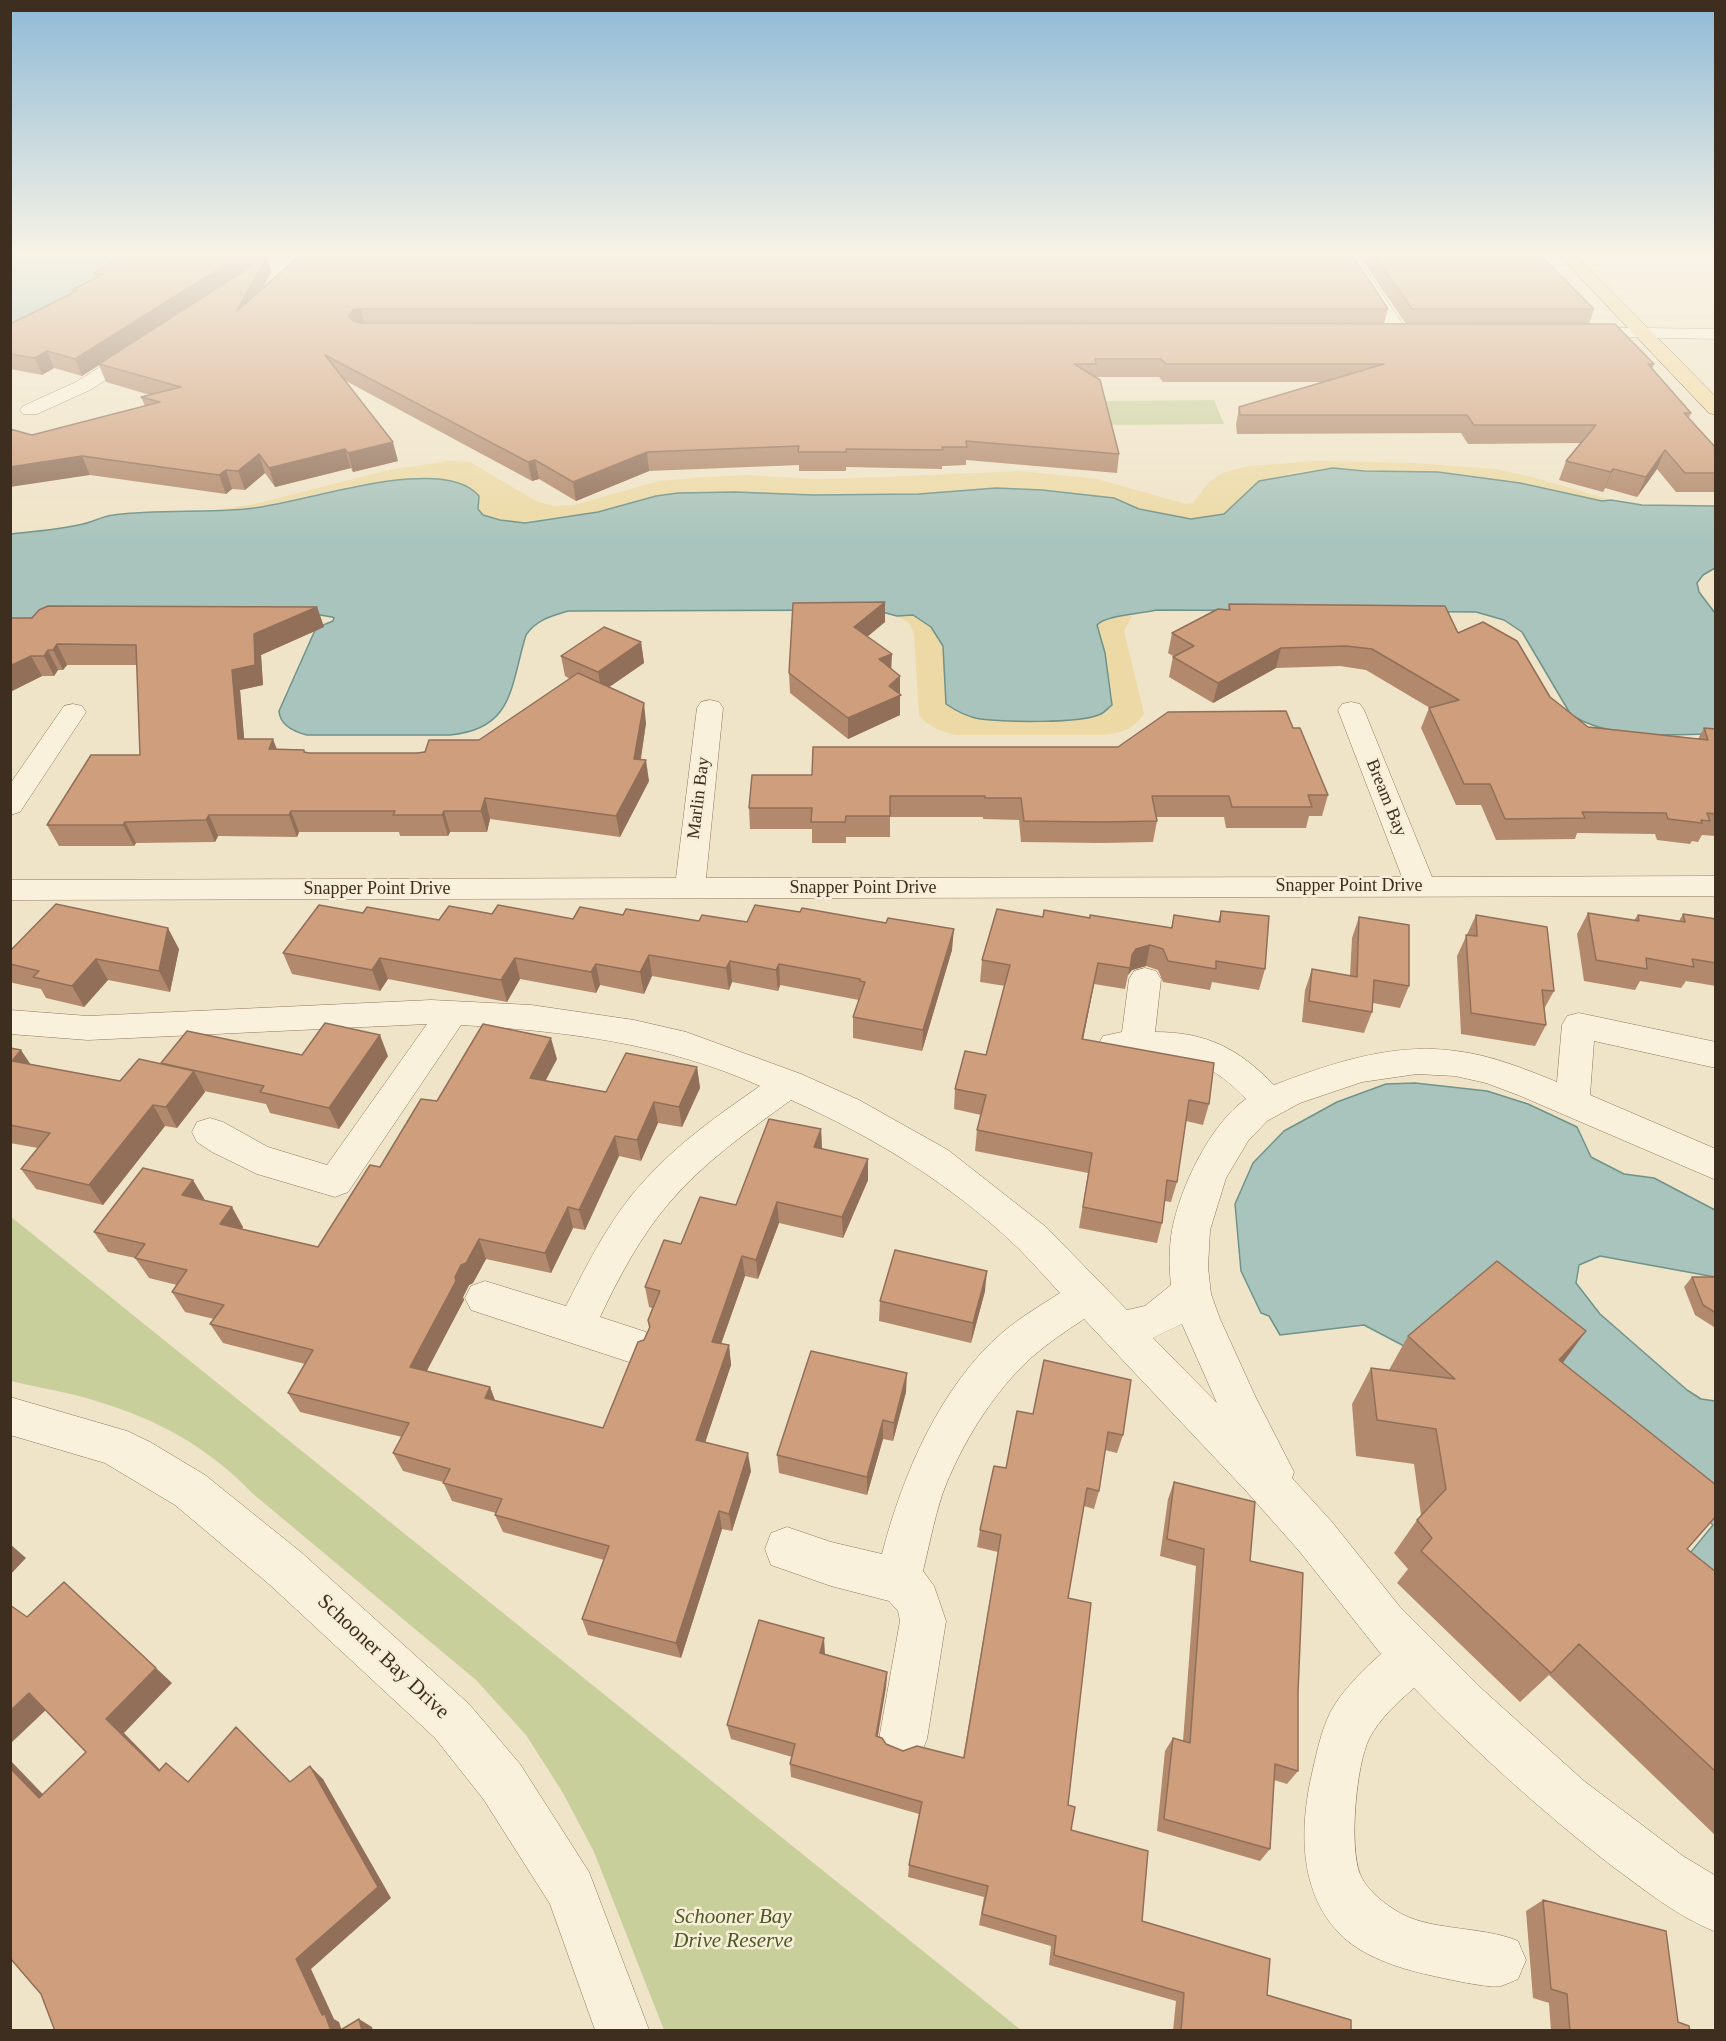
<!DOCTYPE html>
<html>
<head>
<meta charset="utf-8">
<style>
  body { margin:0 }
  #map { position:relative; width:1726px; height:2041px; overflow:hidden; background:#f0e4c8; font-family:"Times New Roman",serif }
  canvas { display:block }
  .frame { position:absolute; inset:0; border:12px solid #3d2e20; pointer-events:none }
</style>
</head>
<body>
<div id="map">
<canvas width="1726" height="2041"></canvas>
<div class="frame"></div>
</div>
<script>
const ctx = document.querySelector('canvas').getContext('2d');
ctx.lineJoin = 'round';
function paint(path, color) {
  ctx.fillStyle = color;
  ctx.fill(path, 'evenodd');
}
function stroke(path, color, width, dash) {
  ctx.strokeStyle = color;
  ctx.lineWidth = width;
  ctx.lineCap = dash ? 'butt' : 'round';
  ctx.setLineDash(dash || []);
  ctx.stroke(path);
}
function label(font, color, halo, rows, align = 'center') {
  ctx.font = font + ' "Times New Roman",serif';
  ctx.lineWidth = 5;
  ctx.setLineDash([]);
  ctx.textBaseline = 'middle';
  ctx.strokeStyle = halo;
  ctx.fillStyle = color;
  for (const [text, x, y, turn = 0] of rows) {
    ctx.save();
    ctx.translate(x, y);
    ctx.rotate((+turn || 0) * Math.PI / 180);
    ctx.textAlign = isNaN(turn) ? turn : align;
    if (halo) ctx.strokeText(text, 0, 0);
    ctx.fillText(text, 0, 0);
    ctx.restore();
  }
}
paint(new Path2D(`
  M1214 400 1224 424 1112 425 1105 401Z
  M10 1216 1021 2030H664L594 1852 563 1793 526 1735 476 1680 252 1493C208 1447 157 1419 96 1401 68 1392 39 1388 11 1381Z`), '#c9cf9b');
paint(new Path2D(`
  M448 461 470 462 538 502 555 506 574 505 659 481 706 477 747 475 813 479 857 478 1021 471 1097 479 1186 504 1193 503 1208 483 1222 473 1249 466 1316 461 1416 463 1495 469 1532 477 1611 500 1602 501 1520 483 1438 472 1364 471 1333 468 1294 473 1253 486 1224 514 1191 519 1139 509 1114 498 1042 490 996 488 919 494 813 495 735 492 678 493 656 496 598 512 511 523 483 515 445 481 424 479 358 485 247 509 215 510 254 504 389 470Z
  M913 615 931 627 943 646 946 704 954 710 979 719 1101 714 1112 705V698L1105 653 1097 625C1105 615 1120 616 1132 616L1124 631 1144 714C1134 729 1121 733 1104 735H955C941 731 928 727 919 715L914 634 909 623 897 616Z`), '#ecd9a5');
const water = new Path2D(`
  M11 255H137L98 280 11 329Z
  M1333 468 1364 471 1438 472 1520 483 1602 501 1611 500 1642 505 1715 506V568L1703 575 1697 583 1699 592 1715 613V734C1667 734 1614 741 1571 715L1522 632 1504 620 1476 612 1156 610C1141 614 1105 615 1097 625L1105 653 1112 705C1108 708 1105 712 1101 714 1080 724 1005 722 980 719 968 717 956 711 946 704L943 646 931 627 913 615 897 616 874 610 568 611C551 616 536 620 526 635 510 687 514 729 450 735H307C295 732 280 726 279 711L316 628 333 621 334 618 332 617 314 614H43L11 625V534C35 531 59 530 83 524 93 522 103 516 113 515 157 509 201 513 245 509 297 506 442 451 479 496L478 509 483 515 500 520 525 523 598 512 656 496 678 493 735 492 813 495 919 494 996 488 1042 490 1114 498 1139 509 1191 519 1224 514 1259 481Z
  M1415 1083 1487 1091 1528 1104 1577 1127 1591 1157 1624 1174 1654 1178 1715 1210V1277L1600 1256 1579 1265 1576 1283 1600 1314 1687 1390 1701 1399 1715 1401V1629L1664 1585 1713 1525 1545 1387 1404 1346 1364 1325 1280 1335 1269 1316 1261 1313 1241 1271 1235 1204 1253 1163 1284 1131 1337 1102 1386 1084Z`);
paint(water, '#a9c4bc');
stroke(water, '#6f938a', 1.5);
const minor = new Path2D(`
  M274 255H293L237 295H225L223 291 225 287Z
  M1340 255H1356L1408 332 1405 336H1393Z
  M1579 327 1716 329V339L1573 336 1570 332 1573 328Z
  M140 345 146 346 149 350 146 354 90 390 37 414H23L20 410 23 406 76 382 134 346Z
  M710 700 719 702 723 708 706 878 1402 877 1338 710 1342 704 1351 702 1360 704 1364 710 1432 877 1716 876V896L10 900V880L676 878 697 708 701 702Z
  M73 704 82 706 86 712 20 812 10 815V784L64 706Z
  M1145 968 1156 971 1161 979 1155 1032C1207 1032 1239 1049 1274 1085 1332 1063 1394 1042 1456 1051 1491 1055 1525 1069 1557 1082L1562 1025 1567 1016 1579 1013 1716 1042V1068L1594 1041 1590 1095 1716 1149V1180L1518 1095 1486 1083 1455 1076 1417 1074 1362 1082 1300 1103 1267 1121 1248 1141 1226 1178 1210 1230 1208 1267 1211 1294 1220 1319 1256 1398 1294 1472 1292 1478 1332 1522 1400 1607 1482 1689 1584 1781 1683 1856 1716 1876V1932C1676 1916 1642 1888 1608 1863 1539 1809 1475 1751 1414 1688 1398 1702 1379 1719 1369 1739 1356 1766 1349 1846 1360 1874 1366 1889 1382 1902 1395 1910 1428 1932 1480 1925 1518 1941L1526 1960 1518 1979C1513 1981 1507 1984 1501 1986 1490 1989 1443 1978 1429 1975 1398 1968 1361 1956 1339 1933 1297 1889 1300 1823 1313 1769 1318 1747 1323 1723 1335 1704 1348 1685 1364 1669 1381 1654L1300 1552 1247 1492 1084 1319C1066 1331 1048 1343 1032 1357 993 1392 960 1446 942 1495 934 1520 929 1546 923 1571L934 1586 946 1621 927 1739 920 1756 903 1763 886 1756 879 1739 900 1621 898 1611 889 1601 831 1586 771 1565 765 1549 771 1533 787 1527 831 1542 882 1554C902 1476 940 1386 1003 1332 1021 1317 1041 1305 1060 1293 1046 1278 1033 1263 1019 1249 953 1185 874 1137 791 1100 747 1132 704 1162 669 1203 640 1237 619 1277 600 1317L646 1332 652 1345 646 1358 632 1363 471 1310 465 1298 471 1286 485 1281 566 1306C588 1263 610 1218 643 1182 677 1144 718 1115 760 1086 665 1043 564 1031 461 1025L348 1192 335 1197 257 1174 212 1152 197 1142 192 1132 197 1122 210 1118 223 1122 268 1147 327 1165 427 1024 88 1040 10 1034V1010L88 1016 431 1000 531 1005 634 1020 686 1032 801 1074 859 1100 948 1150 1046 1227 1127 1310 1145 1306 1171 1285C1169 1267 1169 1248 1172 1230 1180 1188 1210 1124 1246 1099 1214 1066 1192 1056 1145 1057 1131 1057 1117 1058 1103 1054L1098 1045 1103 1036 1122 1032 1129 979 1134 971ZM1182 1324 1217 1403 1153 1338Z
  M10 1397 127 1431 150 1442 205 1475 302 1553 469 1704 520 1764 589 1872 649 2030H595L550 1904 484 1800 435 1738 270 1585 175 1505 105 1463 10 1435Z`);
const major = new Path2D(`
  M1559 255H1576L1716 397V415L1709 413Z`);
stroke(minor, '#8d765c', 1);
stroke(major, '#5b4430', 1);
paint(minor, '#faf1dc');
paint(major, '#f3d9a0');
paint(new Path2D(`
  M1359 255H1541L1553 268 1594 309 1589 324 1654 364 1652 369 1691 413 1689 418 1716 448V492H1676L1657 469 1637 497 1605 488 1603 492 1559 480 1566 461 1580 443 1468 444 1461 433 1237 434 1236 425 1239 407 1323 382H1163L1159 377H1095L1119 454 1117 473 966 460V465L942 466V469L846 467V471H799V465L649 471 576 501 539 479 532 481 346 381 398 461 353 472 351 468 275 487 265 473 245 490 232 489 226 494 90 475 32 435 145 406 141 397 150 395 106 382 99 365 82 376 54 368 42 375 10 369V324L73 293 72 290 96 277 94 273 267 257 271 272 263 287 1388 309 1384 324H1406Z
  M885 602V622L867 636 891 669 900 694V715L848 739 790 693 789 673Z
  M1229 604 1458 633 1550 697 1588 727 1698 739 1704 728 1716 729V836L1702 835 1698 842 1692 841 1690 844 1657 840 1655 834 1577 833 1575 839 1496 840 1481 805H1456L1421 728 1429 708H1430L1366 670 1340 666 1276 668 1213 703 1169 677 1173 656 1168 653 1172 633 1228 610Z
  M317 607 324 627 261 655 263 685 240 690 244 739 277 749 309 753H417L479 740 570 679 565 676 561 656 641 642 644 663 609 687 646 723 641 759 649 781 620 837 490 819 487 832H450L448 836H400L399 832H299L297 837 218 836 215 842 136 843 134 846H59L47 825 140 755 137 665H67L63 670H58L54 676H42L10 692 32 618Z
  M1293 728 1328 795 1322 816H1309L1306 828H1226L1224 817H1156L1157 821 1153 842 1101 843 1021 842 1019 820 983 819V817H890V837H846V843H812V829H750L749 808 812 775 1118 747Z
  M1221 911 1265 969 1259 990 1212 982 1210 990 1163 982 1158 970 1146 966 1132 970 1128 975 1125 989 1094 984 1083 1039 1209 1104 1203 1125 1186 1121 1177 1182 1171 1202 1164 1201 1162 1223 1157 1243 1079 1228 1088 1173 975 1151 977 1130 981 1115 954 1109 955 1089 986 1055 1005 986 980 982 982 960 1043 917 1090 918 1171 928 1174 915 1218 922Z
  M363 913 439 920 492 914 573 919 623 915 699 921 747 922 952 950 922 1051 853 1038V1017L859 1000 780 985 778 991 732 982 729 990 652 976 644 994 600 985 596 993 520 979 507 1002 388 979 380 991 292 974 283 953Z
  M1588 913 1634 920 1638 915 1679 921 1683 914 1716 919V986L1686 981 1681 988 1640 981 1635 990 1584 981 1577 934Z
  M1476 915 1554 991 1544 1009 1546 1025 1535 1046 1461 1034 1457 956Z
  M1359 917 1409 986 1400 1008 1373 1003 1372 1012 1364 1033 1302 1022 1305 990 1312 969 1350 976 1352 938Z
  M179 949 170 992 108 980 84 1007 46 998 41 989 13 983 10 980V951Z
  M10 1048 30 1064 120 1081 161 1064 302 1055 388 1056 339 1129 270 1113 266 1104 204 1091 205 1092 177 1128 165 1126 103 1205 36 1189 21 1169 38 1148 10 1143Z
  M557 1059 545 1080 606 1092 697 1067 700 1088 682 1127 658 1123 641 1161 619 1156 585 1230 573 1228 551 1273 486 1259 473 1283 469 1285 463 1297 464 1300 426 1371 490 1387 495 1400 603 1428 649 1328 648 1320 652 1308 649 1307 645 1287 681 1244 736 1205 821 1129 822 1149 868 1159V1180L843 1238 779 1223 758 1279 745 1276 721 1344 729 1345 731 1365 705 1442 751 1471 732 1531 722 1529 681 1658 588 1635 582 1619 604 1560 503 1532 495 1515 496 1513 452 1501 443 1482 403 1471 393 1453 402 1437 300 1412 288 1393 305 1364 223 1343 210 1324 214 1319 185 1312 172 1292 177 1285 149 1278 135 1258 108 1252 94 1232 205 1201 243 1227 242 1229 318 1247 380 1167 437 1101Z
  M1692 1277H1716V1327H1714L1695 1315 1684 1287Z
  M985 1291 971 1343 879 1321 880 1301Z
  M1586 1331 1562 1363 1687 1549 1716 1572V1836L1549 1675 1520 1702 1397 1583 1408 1569 1394 1553 1417 1520 1421 1515 1414 1464 1356 1456 1352 1404 1371 1368 1389 1370 1408 1336Z
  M906 1392 893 1441 883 1439 867 1495 779 1473 777 1455Z
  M1017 1411 1123 1435 1117 1453 1105 1450 1099 1491 1094 1509 1084 1506 1068 1598V1805L1071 1830 1142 1921 1267 1995 1351 2031H1173L1176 2001 1049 1965 1051 1946 979 1925 984 1897 908 1877 909 1865 919 1814 791 1777 790 1764 792 1757 731 1739 727 1725 825 1654V1655L887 1672 886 1687 878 1736 886 1744 903 1751 963 1758 998 1552 977 1547 980 1530 1006 1468Z
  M1174 1482 1250 1561 1298 1692V1771L1287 1784 1274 1780 1270 1849 1260 1861 1157 1831 1165 1751 1173 1738 1183 1741 1196 1566 1160 1556 1168 1499Z
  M1543 1900 1678 2022 1690 2031H1551L1549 2003 1533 1998 1526 1911Z`), '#b2896c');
paint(new Path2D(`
  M241 255H270L267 257 271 272 241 329 236 312 265 258 82 376 75 359Z
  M361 309 365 326 357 328 349 316 353 310Z
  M47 351 54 368 42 375 35 358Z
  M393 442 398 461 353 472 348 453Z
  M345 449 351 468 275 487 269 468Z
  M1665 450 1657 469 1637 497 1646 477Z
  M647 452 649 471 576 501 573 482Z
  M259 454 265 473 245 490 238 471Z
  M82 456 90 475 10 487V467Z
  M535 460 539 479 532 481 528 462Z
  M1613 469 1605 488 1603 492 1611 472Z
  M226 470 232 489 226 494 219 475Z
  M885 602V622L854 648V627Z
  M317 607 324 627 261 655 263 685 240 690 246 760 238 739 232 670 254 634Z
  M641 642 644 663 602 692 598 672Z
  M57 644 67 665 63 670 53 650Z
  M1281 648 1276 668 1213 703 1218 683Z
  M48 650 58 670 54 676 44 656Z
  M892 654 891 674 879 659Z
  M31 656 42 676 10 692V666Z
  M900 676V715L848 739V718Z
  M644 703 646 723 638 775 646 760 649 781 620 837 616 816 634 759Z
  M273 739 281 760 269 749Z
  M485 798 490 819 487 832 481 811Z
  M291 811 299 832 297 837 289 815Z
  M444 811 450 832 448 836 442 815Z
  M209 815 218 836 215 842 206 820Z
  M125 822 136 843 134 846 123 825Z
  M168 928 179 949 170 992 159 971Z
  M954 929 952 950 922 1051 923 1030Z
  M1150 945 1146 966 1132 970 1128 975 1132 955 1136 949Z
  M649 955 652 976 644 994 640 972Z
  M380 958 388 979 380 991 372 970Z
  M515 958 520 979 507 1002 501 980Z
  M96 959 108 980 84 1007 72 986Z
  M730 961 732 982 729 990 726 968Z
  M1098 963 1094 984 1079 1060 1082 1039Z
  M596 964 600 985 596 993 591 972Z
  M779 964 780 985 778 991 776 970Z
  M380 1035 388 1056 339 1129 329 1108Z
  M551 1038 557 1059 536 1099 530 1078Z
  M21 1050 35 1071 12 1061Z
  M697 1067 700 1088 682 1127 679 1107Z
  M194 1071 205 1092 177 1128 166 1107Z
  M654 1102 658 1123 641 1161 637 1140Z
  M153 1105 165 1126 103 1205 89 1185Z
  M821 1129 822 1150 814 1147Z
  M615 1136 619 1156 585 1230 579 1210Z
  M868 1159V1180L843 1238 842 1217Z
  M193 1180 205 1200 182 1195Z
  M777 1202 779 1223 758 1279 756 1260Z
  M232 1207 243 1227 232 1244 220 1224Z
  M568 1207 573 1228 551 1273 545 1253Z
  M479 1239 486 1259 473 1283 469 1285 463 1297 464 1300 419 1386 410 1367 461 1265Z
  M742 1256 745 1276 715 1361 712 1342Z
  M987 1271 985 1291 971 1343 973 1323Z
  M1586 1331 1559 1368V1360Z
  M729 1345 731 1365 700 1458 696 1440Z
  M907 1373 906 1392 893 1441 894 1423Z
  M490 1387 497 1406 485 1398Z
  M883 1420V1439L867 1495V1477Z
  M748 1453 751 1471 732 1531 729 1514Z
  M719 1511 722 1529 681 1658 676 1643Z
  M10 1544 26 1558 10 1575Z
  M64 1582 172 1683 124 1733 175 1785 159 1771 106 1719Z
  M824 1638 825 1654 821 1669 820 1653Z
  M887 1672 886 1687 875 1750 876 1736Z
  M29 1693 48 1708 10 1744V1711Z
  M10 1760 59 1811 39 1798 10 1768Z
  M310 1766 323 1779 391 1898 311 1969 334 2019 339 2022 342 2031H331L322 2015 296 1959Z
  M359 2019 372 2027 373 2031H362Z`), '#916f58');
const building = new Path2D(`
  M124 255H241L75 359 47 351 35 358 10 354V324L77 291 72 290 103 274 94 273Z
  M300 255H1352L1388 309H361L353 310 349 316 353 321 361 323 1615 324 1654 364H1648L1691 413H1684L1716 448V473H1685L1665 450 1646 477 1613 469 1611 472 1566 461 1596 425H1474L1467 415H1240L1239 407 1384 364H1166L1161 359H1095L1096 364H1074L1100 380 1119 454 966 441 967 447H942L943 450 846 449V452H798L799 446 647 452 573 482 535 460 528 462 325 355 393 442 348 453 345 449 269 468 259 454 238 471 226 470 219 475 82 456 10 467V429L32 435 160 402 141 397 181 387 99 364 267 256 236 312Z
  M1374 255H1541L1553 268 1594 309H1412Z
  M885 602 854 627 892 654 879 659 900 676 889 686 901 695 848 718 789 673 793 603Z
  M1229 604 1445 606 1458 633 1483 622 1517 641 1550 697 1588 727 1708 740 1704 728 1716 729V814L1707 813 1710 821 1701 820 1702 823 1668 819 1666 813 1582 812 1585 818 1505 819 1490 784H1464L1429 708 1459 700 1372 649 1346 646 1281 648 1218 683 1173 657 1194 646 1172 633 1218 609 1230 610Z
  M48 606 317 607 254 634 255 665 232 670 238 739H273L269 749 304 750V752L309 753H417L425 752 429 740H479L578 673 644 703 634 759 646 760 616 816 485 798 481 811H444L442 815H393L395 811H291L289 815H209L206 820 125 822 123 825H47L91 755H140L136 645 57 644 53 650H48L44 656H31L10 666V618H32L39 610Z
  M604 627 641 642 598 672 561 656Z
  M1286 711 1293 728H1300L1328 795H1308L1312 807H1232L1229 796H1152L1157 821 1104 822 1024 821 1021 798H985V796H890V816H846L845 822H811L812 808H749L752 775H812L813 747H1118L1168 712Z
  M56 904 168 928 159 971 96 959 72 986 33 977 39 971 10 964V951Z
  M319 905 363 913 367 907 439 920 449 906 492 914 498 905 573 919 580 907 623 915 626 909 699 921 702 915 747 922 755 905 800 912 802 908 886 923 888 918 954 929 923 1030 853 1017 865 982 860 981V979L779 964 776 970 730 961 726 968 649 955 640 972 596 964 591 972 515 958 501 980 380 958 372 970 283 953Z
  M997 909 1043 917 1044 910 1090 918V915L1172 928 1174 915 1220 922 1221 911 1269 916 1265 969 1216 961V969L1168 961 1163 949 1150 945 1136 949 1132 955 1130 968 1098 963 1082 1039 1214 1063 1209 1104 1189 1100 1177 1182 1167 1180 1162 1223 1083 1207 1092 1153 977 1130 986 1095 955 1089 965 1051 986 1055 1010 965 982 960Z
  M1588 913 1639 921 1638 915 1685 922 1683 914 1716 919V963L1692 959 1694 967 1646 958 1647 969 1596 960Z
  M1476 915 1547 927 1554 991 1542 990 1546 1025 1471 1013 1466 935 1477 936Z
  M1359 917 1409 925V986L1374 980 1372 1012 1309 1001 1312 969 1357 977Z
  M325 1023 380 1035 329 1108 260 1092 264 1086 161 1063 187 1031 302 1055Z
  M483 1024 551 1038 530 1078 606 1092 626 1053 697 1067 679 1107 654 1102 637 1140 615 1136 579 1210 568 1207 545 1253 479 1239 466 1263 461 1265 455 1277 456 1281 410 1367 490 1387 485 1398 603 1428 638 1342 644 1340 650 1327 648 1320 660 1291 645 1287 664 1240 681 1244 700 1197 736 1205 769 1119 821 1129 814 1147 868 1159 842 1217 777 1202 756 1260 742 1256 712 1342 729 1345 696 1440 748 1453 729 1514 719 1511 676 1643 582 1619 609 1546 495 1515 502 1499 443 1483 450 1469 393 1453 409 1423 288 1393 313 1350 210 1324 224 1305 172 1292 187 1270 135 1258 145 1244 94 1232 143 1168 193 1180 182 1195 232 1207 220 1224 318 1247 370 1165 380 1167 421 1099 437 1101Z
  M10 1048 21 1050 12 1061 120 1081 139 1059 194 1071 166 1107 153 1105 89 1185 21 1169 50 1133 10 1125Z
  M895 1250 987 1271 973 1323 880 1301Z
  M1497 1261 1586 1331 1559 1360 1716 1485V1516L1687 1549 1716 1572V1772L1579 1644 1551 1673 1421 1551 1432 1538 1417 1520 1446 1489 1436 1429 1377 1420 1371 1368 1455 1379 1408 1336Z
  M1692 1277H1716V1313L1703 1305Z
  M811 1351 907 1373 894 1423 883 1420 867 1477 777 1455Z
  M1044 1360 1131 1380 1123 1435 1108 1432 1099 1491 1087 1488 1068 1598 1091 1603 1068 1805 1075 1807 1071 1830 1148 1851 1142 1921 1270 1959 1267 1995 1351 2020V2031H1181L1184 1993 1054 1955 1056 1936 982 1914 988 1886 909 1865 922 1802 790 1764 795 1744 727 1725 759 1620 824 1638 820 1653 887 1672 876 1736 882 1738 886 1744 903 1751 917 1746 964 1758 1001 1535 980 1530 994 1466 1006 1468 1017 1411 1033 1414Z
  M1174 1482 1255 1502 1250 1561 1303 1573 1298 1692V1771L1275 1764 1270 1849 1164 1819 1173 1738 1190 1743 1204 1549 1167 1539Z
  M64 1582 156 1668 106 1719 159 1771 166 1763 188 1782 236 1727 290 1782 310 1766 378 1887 296 1959 322 2015 325 2014 331 2031H55L41 1994 10 1958V1768L39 1798 86 1752 29 1693 10 1711V1605L27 1617Z
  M1543 1900 1666 1931 1678 2022 1689 2026 1690 2031H1570L1567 1994 1551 1989Z
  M359 2019 362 2031H339Z`);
paint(building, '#cf9f7d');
stroke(building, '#916f58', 1.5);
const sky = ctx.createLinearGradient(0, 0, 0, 541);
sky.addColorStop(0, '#8fbad6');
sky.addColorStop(0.47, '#f8f3e6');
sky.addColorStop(1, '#f8f3e600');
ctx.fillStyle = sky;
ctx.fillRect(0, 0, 1726, 541);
label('18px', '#3d2e20', '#f7eed8', [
  ["Marlin Bay",699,798,-83],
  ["Bream Bay",1386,798,68],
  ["Snapper Point Drive",1349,886],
  ["Snapper Point Drive",863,888],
  ["Snapper Point Drive",377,889]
]);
label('21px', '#3d2e20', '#f7eed8', [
  ["Schooner Bay Drive",383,1657,43]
]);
label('italic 21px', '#4d5a26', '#f7eed8', [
  ["Schooner Bay",733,1917],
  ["Drive Reserve",733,1941]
]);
</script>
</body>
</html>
